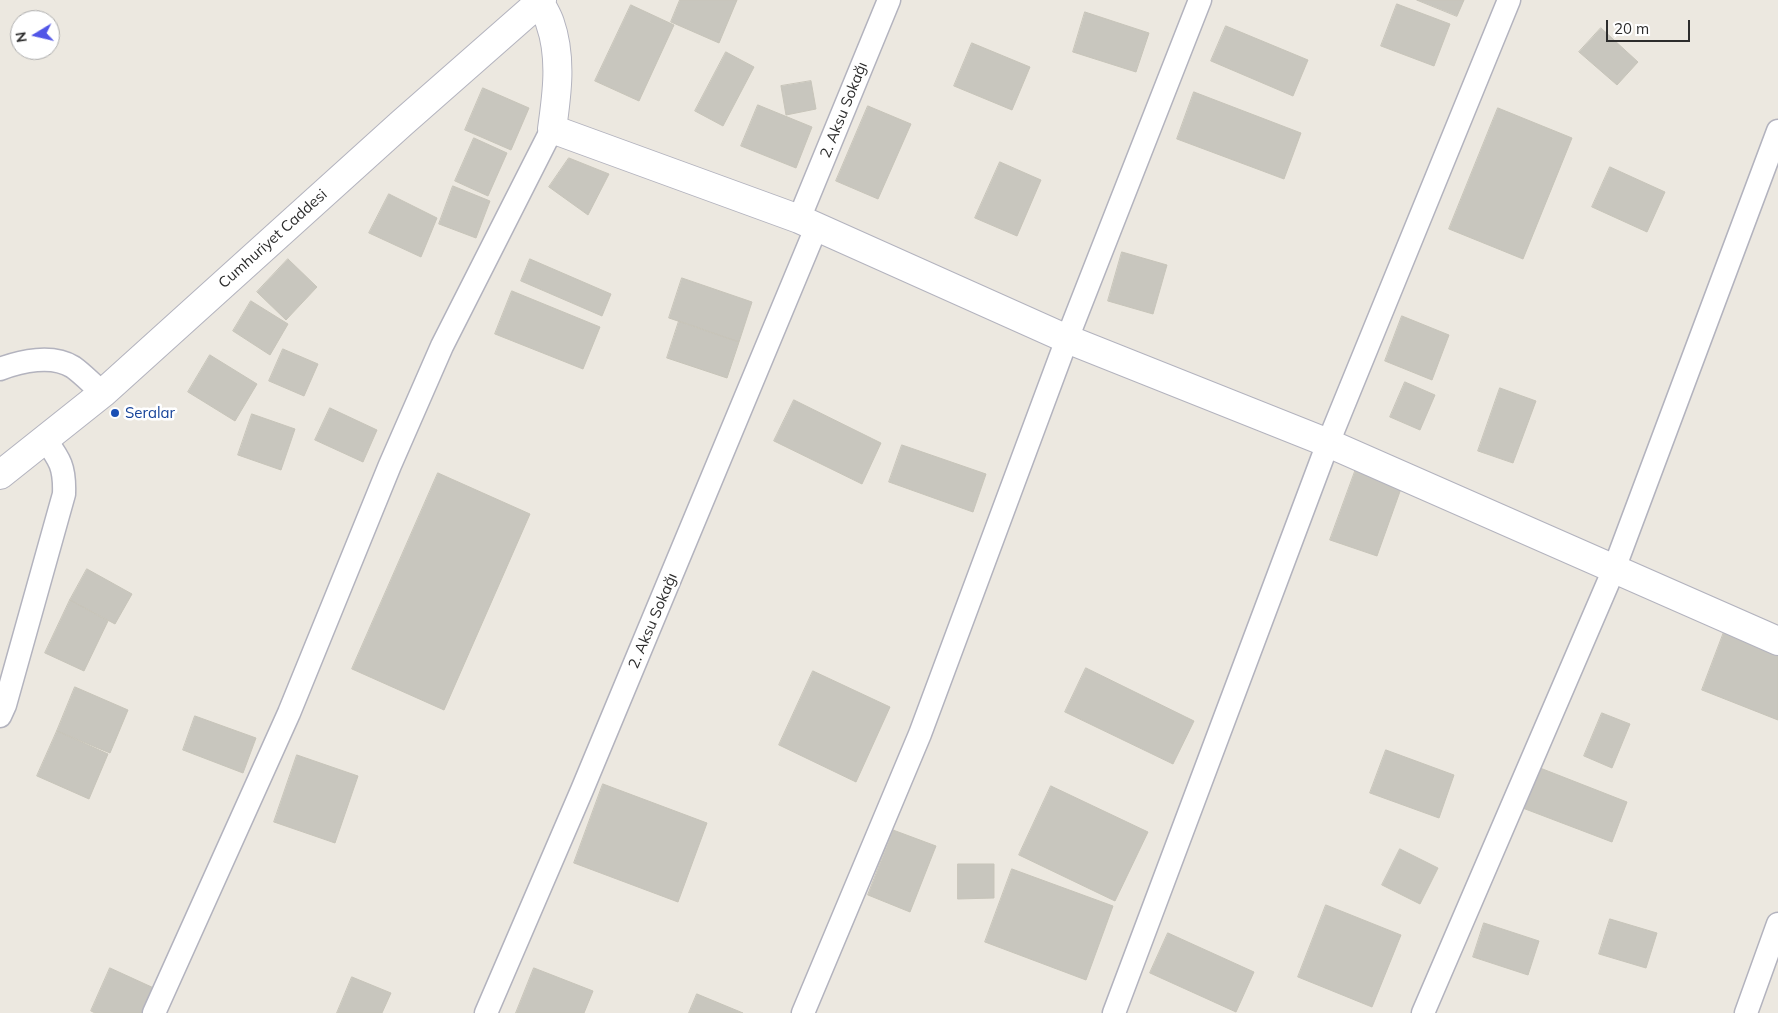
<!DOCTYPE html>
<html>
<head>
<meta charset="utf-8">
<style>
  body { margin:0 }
  #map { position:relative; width:1778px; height:1013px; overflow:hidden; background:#ece8e0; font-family:Mulish,sans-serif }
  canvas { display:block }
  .north { position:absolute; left:10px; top:10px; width:50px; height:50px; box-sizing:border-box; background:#fff; border:1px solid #ababab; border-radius:50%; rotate:261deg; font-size:14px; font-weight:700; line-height:20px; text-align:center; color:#2c2c2c }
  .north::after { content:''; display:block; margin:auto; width:18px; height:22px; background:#5156e7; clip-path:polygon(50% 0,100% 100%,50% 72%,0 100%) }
  .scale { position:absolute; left:1606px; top:20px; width:84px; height:22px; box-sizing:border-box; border:2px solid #2c2c2c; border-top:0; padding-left:6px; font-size:15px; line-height:18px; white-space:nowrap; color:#2c2c2c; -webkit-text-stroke:4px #fff; paint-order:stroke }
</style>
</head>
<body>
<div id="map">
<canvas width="1778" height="1013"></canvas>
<div class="north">N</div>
<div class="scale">20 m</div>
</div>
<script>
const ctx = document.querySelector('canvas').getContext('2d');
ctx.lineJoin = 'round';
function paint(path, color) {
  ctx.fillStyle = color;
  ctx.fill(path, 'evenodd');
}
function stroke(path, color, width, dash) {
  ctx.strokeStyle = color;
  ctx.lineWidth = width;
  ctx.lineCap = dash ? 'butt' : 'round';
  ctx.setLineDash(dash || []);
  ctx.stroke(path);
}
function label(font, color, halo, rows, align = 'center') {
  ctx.font = font + ' Mulish,sans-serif';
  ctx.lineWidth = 5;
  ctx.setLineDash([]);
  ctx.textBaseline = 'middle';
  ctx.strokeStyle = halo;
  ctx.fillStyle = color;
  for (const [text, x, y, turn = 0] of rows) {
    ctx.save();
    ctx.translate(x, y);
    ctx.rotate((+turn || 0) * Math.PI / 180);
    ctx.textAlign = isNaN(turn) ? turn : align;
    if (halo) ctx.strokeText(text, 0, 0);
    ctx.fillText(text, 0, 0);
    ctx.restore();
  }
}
const building = new Path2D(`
  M680 0H737L719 43 671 22Z
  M1417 0H1464L1457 16Z
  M1397 4 1450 24 1434 66 1381 46Z
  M631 5 674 25 639 101 595 81Z
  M1085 12 1149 33 1136 72 1073 52Z
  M1226 26 1308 60 1293 96 1211 61Z
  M1601 28 1638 62 1617 85 1579 52Z
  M972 43 1030 67 1012 110 954 86Z
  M726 52 754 67 723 126 695 111Z
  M811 81 816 109 786 115 781 86Z
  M483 88 529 108 511 150 465 130Z
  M1194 92 1301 133 1284 179 1177 139Z
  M758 105 812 127 796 168 741 146Z
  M868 106 911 124 878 199 836 181Z
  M1498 108 1572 138 1523 259 1449 229Z
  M474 138 507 153 488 196 455 181Z
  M569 158 609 174 588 215 549 187Z
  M1000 162 1041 180 1017 236 975 218Z
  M1610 167 1665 192 1647 232 1592 207Z
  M453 186 490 201 476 238 439 224Z
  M389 194 437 218 421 257 369 233Z
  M1122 252 1167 265 1153 314 1108 301Z
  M288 259 317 287 286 320 257 292Z
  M530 259 611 294 602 316 521 281Z
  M682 278 752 302 739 342 669 318Z
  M512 291 600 327 583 369 495 334Z
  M251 301 288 324 270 355 233 331Z
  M1402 316 1449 335 1432 380 1385 361Z
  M679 321 739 342 727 378 667 358Z
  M283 349 318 364 304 396 269 381Z
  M210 355 257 384 235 421 188 392Z
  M1405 382 1435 395 1420 430 1390 417Z
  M1500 388 1536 401 1513 463 1478 451Z
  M794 400 881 443 862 484 774 441Z
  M330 408 377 430 363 462 315 440Z
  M252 414 295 429 281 470 238 455Z
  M902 445 986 474 973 512 889 482Z
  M1357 466 1403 483 1377 556 1330 540Z
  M438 473 530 514 444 710 352 669Z
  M87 569 132 594 115 624 70 600Z
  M70 600 108 621 84 671 45 653Z
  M1724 632 1778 654V720L1702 690Z
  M1086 668 1194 721 1173 764 1065 712Z
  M813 671 890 707 856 782 779 745Z
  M75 687 128 710 110 753 57 731Z
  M1602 713 1630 724 1612 768 1584 756Z
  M195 716 256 738 243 773 183 750Z
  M57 731 108 754 89 799 37 776Z
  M1386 750 1454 775 1439 818 1370 793Z
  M297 755 358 776 335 843 274 822Z
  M1535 766 1627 802 1612 842 1520 807Z
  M603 784 707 823 678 902 574 863Z
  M1051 786 1148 832 1115 901 1019 855Z
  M893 830 936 846 910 912 868 895Z
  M1400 849 1438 868 1420 904 1382 885Z
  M958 864H994V898L958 899Z
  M1012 869 1113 906 1086 980 985 942Z
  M1326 905 1401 935 1372 1007 1298 977Z
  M1610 919 1657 933 1646 968 1599 954Z
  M1484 923 1539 941 1528 975 1473 957Z
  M1168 933 1254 972 1236 1012 1150 973Z
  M110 968 156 989 146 1013H95L91 1011Z
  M534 968 593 991 584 1013H516Z
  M352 977 391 993 382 1013H337Z
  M697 994 743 1013H689Z`);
paint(building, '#c8c6be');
stroke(building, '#c7c4b9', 1);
const street = new Path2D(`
  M799 219 889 0
  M0 369C21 361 52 354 73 367 83 374 93 385 103 393
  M0 716 5 705 64 494C65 467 60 460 45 439
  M154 1013 289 713 390 465 442 346 552 129
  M486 1013 582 790 816 228
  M803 1013 920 734 1067 339 1200 0
  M1114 1013 1328 443 1509 0
  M1423 1013 1614 569 1778 131
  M1746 1013 1778 924`);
const secondary = new Path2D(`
  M540 2C543 9 548 16 550 23 562 57 557 94 552 129L799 219 1067 339 1328 443 1778 641
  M0 475 103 393 402 123 542 0`);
stroke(street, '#b3b3be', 25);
stroke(secondary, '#b3b3be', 30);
stroke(street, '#fff', 22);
stroke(secondary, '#fff', 28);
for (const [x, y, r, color] of [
  [115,413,5,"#1a4fb4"]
]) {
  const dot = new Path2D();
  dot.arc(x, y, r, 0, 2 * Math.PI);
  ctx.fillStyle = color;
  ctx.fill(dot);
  stroke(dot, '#fff', 2);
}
label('15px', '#2c2c2c', '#fff', [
  ["2. Aksu Sokağı",844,110,-68],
  ["Cumhuriyet Caddesi",273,239,-42],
  ["2. Aksu Sokağı",653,621,-67]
]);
label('15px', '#164399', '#fff', [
  ["Seralar",125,413]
], 'left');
</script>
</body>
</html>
